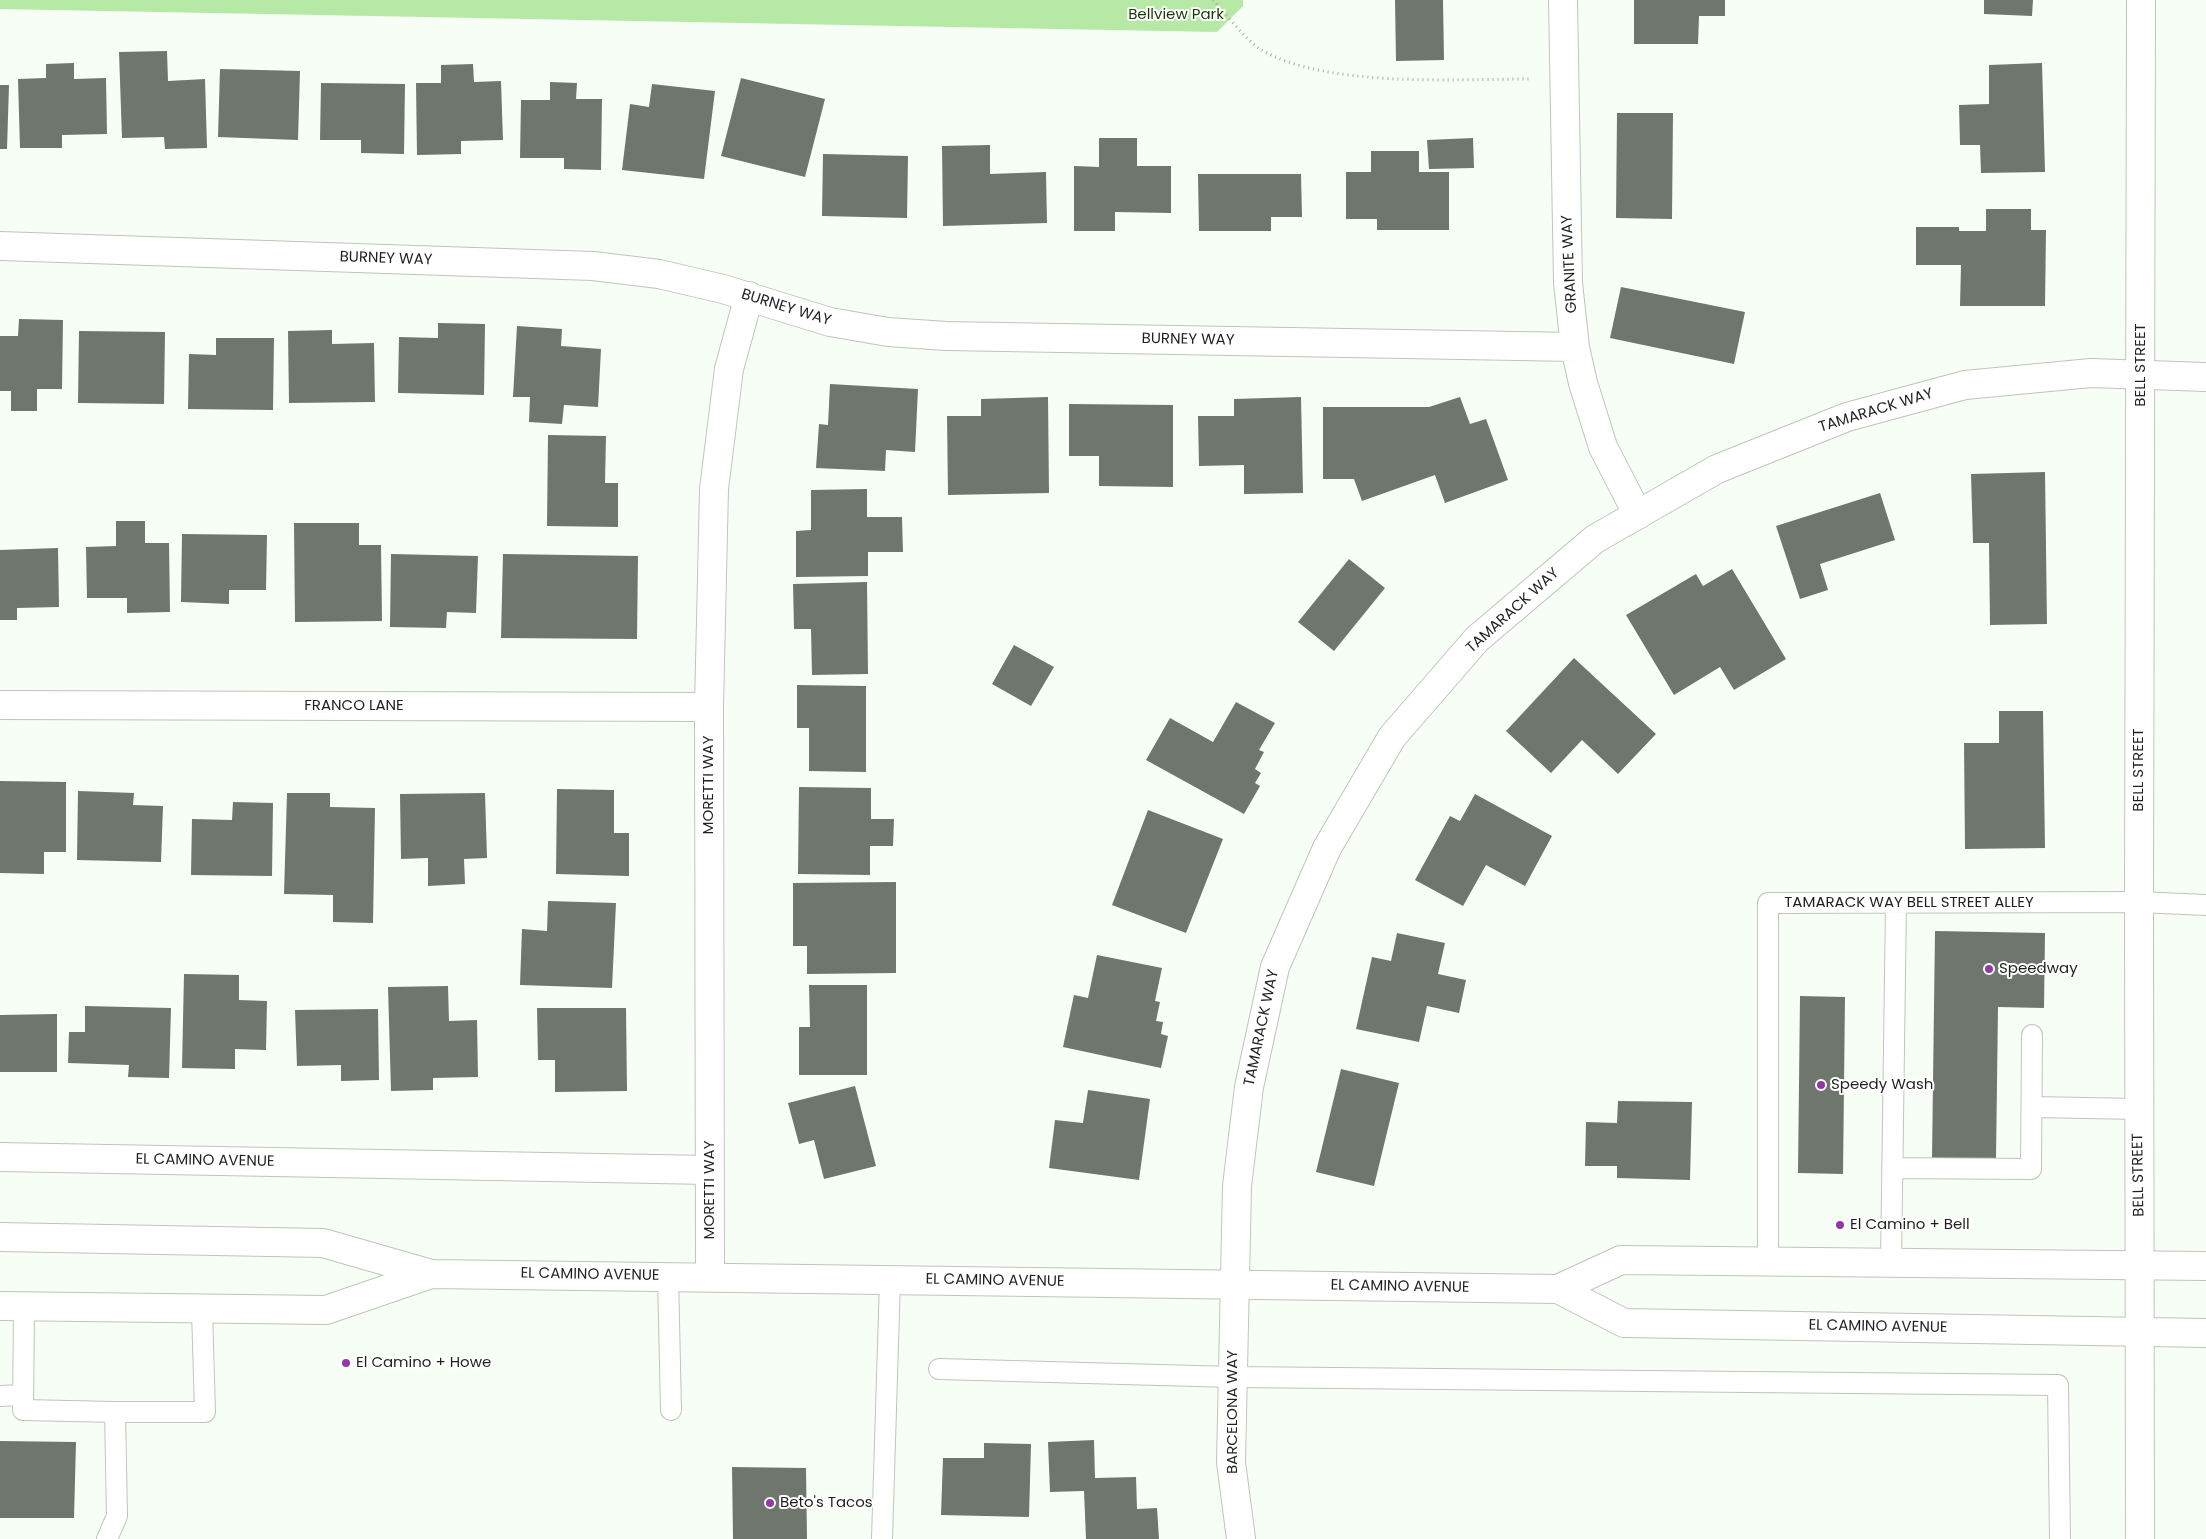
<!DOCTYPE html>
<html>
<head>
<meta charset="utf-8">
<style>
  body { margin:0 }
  canvas { display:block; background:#f7fef5 }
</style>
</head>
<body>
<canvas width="2206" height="1539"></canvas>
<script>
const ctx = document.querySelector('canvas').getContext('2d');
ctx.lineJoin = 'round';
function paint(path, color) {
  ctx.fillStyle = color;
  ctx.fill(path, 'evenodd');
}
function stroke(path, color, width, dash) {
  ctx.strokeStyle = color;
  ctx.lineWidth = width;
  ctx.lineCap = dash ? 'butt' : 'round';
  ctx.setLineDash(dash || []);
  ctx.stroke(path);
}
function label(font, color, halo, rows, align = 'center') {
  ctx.font = font + ' Poppins,sans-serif';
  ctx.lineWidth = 4;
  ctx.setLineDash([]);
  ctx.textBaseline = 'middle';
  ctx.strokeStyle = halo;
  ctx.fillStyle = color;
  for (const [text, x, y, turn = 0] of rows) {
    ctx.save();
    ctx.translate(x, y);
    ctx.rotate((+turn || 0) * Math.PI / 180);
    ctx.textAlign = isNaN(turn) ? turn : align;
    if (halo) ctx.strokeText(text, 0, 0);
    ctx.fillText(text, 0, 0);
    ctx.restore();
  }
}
paint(new Path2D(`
  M0 0H1243V6L1217 32 0 9Z`), '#b7e9a6');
paint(new Path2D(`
  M1395 0H1443L1444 60 1396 61Z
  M1634 0H1725V16H1699L1698 44H1634Z
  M1984 0H2033L2032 16 1984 14Z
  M167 51 168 81 205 79 207 148 165 149 164 137 122 138 119 52Z
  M74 63V79L106 78 107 134 62 135V148H20L18 79 46 78V64Z
  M2042 63 2045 172 1981 173 1980 145H1960L1959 105 1989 104V65Z
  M473 64 474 82 501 81 503 140 461 141V154L417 155 416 83H441V65Z
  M220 69 300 71 298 140 218 137Z
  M741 78 825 99 805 177 721 156Z
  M550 82 577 83 576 99H602L601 170 564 169V158H520L521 100H550Z
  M321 83 405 84 404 154 361 153V140H320Z
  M652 84 715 91 704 179 622 170 630 104 649 107Z
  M0 85H9L7 149H0Z
  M1617 113H1673L1672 219 1616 218Z
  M1099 138H1137V166H1171V213L1115 212V231H1074V166L1099 167Z
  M1473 138 1474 168 1429 169 1427 140Z
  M990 145V174L1046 172 1047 223 943 226 942 146Z
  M1371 151H1419V172H1449V230H1377V219H1346V172H1371Z
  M823 154 908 156 907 218 822 216Z
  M1198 174H1301L1302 217H1271V231H1199Z
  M1986 209H2031V230H2046L2045 306H1960L1961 265H1916V227H1959V231H1986Z
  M1621 287 1745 312 1734 364 1610 338Z
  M19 319 63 320 62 389H37V411H11V391H0V336H18Z
  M438 323 485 324 484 395 398 393 399 337 438 338Z
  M517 326 562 329 561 346 601 349 598 407 564 405 562 424 529 422 530 397H513Z
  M332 330V344L374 343 375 402 289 403 288 331Z
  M79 331 165 332 164 404 78 403Z
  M216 338H274L273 410 188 409 189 354 216 355Z
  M830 384 918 389 915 452 886 450 885 471 816 468 819 424 828 425Z
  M1048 397 1049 493 948 495 947 416H981V399Z
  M1301 397 1303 493 1244 494V465L1199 466 1198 416H1234V399Z
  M1460 397 1470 424 1486 419 1508 480 1445 503 1435 475 1362 501 1354 479H1323V407H1429Z
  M1069 404 1173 405V487L1099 486V456H1069Z
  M548 435 606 436 605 483H618V527L547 526Z
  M2045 472 2047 624 1990 625 1989 543H1973L1971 474Z
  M867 489V517H902L903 552H868V576L796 577V531L811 530V490Z
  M1880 493 1895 540 1820 564 1828 590 1800 599 1776 526Z
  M116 521H145V543H169L170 612 127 613V598H87L86 547 116 546Z
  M294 523H359V545H381L382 621 295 622Z
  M182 534 267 535 266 590H229V604L181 602Z
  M58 548 59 607 17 608V620H0V550Z
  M391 554 478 556 476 613 447 612 446 628 390 627Z
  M503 554 638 556 637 639 501 638Z
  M1349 559 1385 588 1334 651 1298 622Z
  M1732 569 1786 659 1734 690 1720 667 1674 695 1626 615 1696 574 1703 586Z
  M867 582 868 674 812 675 811 629H794L793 584Z
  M1014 645 1054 667 1031 706 992 684Z
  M1574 658 1656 734 1618 774 1582 740 1551 773 1506 731Z
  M797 685 866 686V772L809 771V728H797Z
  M1236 702 1275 723 1259 750 1264 752 1255 769 1261 773 1255 783 1260 786 1244 814 1146 760 1170 718 1213 742Z
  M1999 711H2043L2045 848 1965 849 1964 743H1999Z
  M0 781 66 782V852H44V874L0 873Z
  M799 787 871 788V819H894L893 846H870V875L798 874Z
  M557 789 614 790V833H629V876L556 874Z
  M78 791 134 793 133 805 163 806 161 862 77 860Z
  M287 793H330V807L375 808 373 923 333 922V895L284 894Z
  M485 793 487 858 464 859 465 884 428 886V858L401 859 400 794Z
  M1475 794 1552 836 1525 886 1486 865 1463 906 1415 880 1450 816 1460 821Z
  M233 802 273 803 272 876 191 875 192 819 232 820Z
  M1148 810 1223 839 1186 933 1112 905Z
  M896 882V973L807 974V946H793V883Z
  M548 901 616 903 612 988 520 985 522 929 547 931Z
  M1935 931 2045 933 2044 1008 1998 1007 1996 1159 1932 1158Z
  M1397 933 1445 943 1438 974 1466 980 1459 1013 1427 1006 1419 1042 1356 1029 1372 957 1391 961Z
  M1097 955 1162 968 1155 1001 1160 1002 1156 1021 1163 1022 1161 1034 1168 1036 1161 1068 1063 1047 1074 995 1088 998Z
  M184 974 239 975V1000L267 1001 266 1050 235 1049V1069L182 1068Z
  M809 985H867V1075H799V1027H810Z
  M448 986 449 1021 477 1020 478 1077 433 1078V1090L391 1091 388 987Z
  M1800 996 1845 997 1843 1174 1798 1173Z
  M85 1006 171 1008 169 1078 128 1077 129 1065 68 1063 69 1032H85Z
  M537 1008H626L627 1091 555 1092V1060H538Z
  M378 1009 379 1080 341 1081V1065L297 1066 295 1010Z
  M57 1014V1072H0V1015Z
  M1341 1069 1399 1083 1374 1186 1316 1172Z
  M855 1086 876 1166 824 1179 814 1140 799 1144 788 1103Z
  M1088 1090 1150 1099 1139 1180 1049 1168 1055 1120 1083 1123Z
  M1618 1101 1692 1102 1690 1180 1617 1178V1166H1585L1586 1122 1617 1123Z
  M1094 1440 1095 1478 1136 1477 1137 1509 1157 1508 1159 1539H1086L1084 1491 1050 1492 1048 1442Z
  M0 1441 76 1442 74 1518H0Z
  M984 1443 1031 1444 1029 1517 941 1515 943 1458H984Z
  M732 1467 806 1468 807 1539H733Z`), '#6f766d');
const service = new Path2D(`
  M2032 1107 2139 1109
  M1892 1168 2031 1169 2032 1035
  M1768 1262V903L2139 902 2206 905
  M1891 1264 1896 903
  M668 1276 671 1410
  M24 1307 23 1410 115 1412 117 1516 107 1539
  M939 1369 1233 1377 2058 1385 2060 1539
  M0 1396 23 1395
  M115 1412H205L202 1310
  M882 1539 890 1280`);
const minor = new Path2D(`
  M1563 0 1568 283 1575 347 1583 383 1603 447 1638 515
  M0 246 593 266 659 274 723 289 830 322 888 332 946 336 1575 347
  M0 705 709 707
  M0 1157 710 1170
  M710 1277 709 707 714 489 729 369 749 296
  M1241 1539 1231 1462 1237 1186 1249 1087 1275 967 1327 848 1392 737 1477 639 1595 539 1717 469 1847 417 1965 385 2091 373 2206 377`);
const tertiary = new Path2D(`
  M2140 1539 2139 902 2141 0`);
const secondary = new Path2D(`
  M0 1237 323 1243 431 1274 1558 1289 1621 1260 2206 1266
  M1558 1289 1624 1323 2206 1333
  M0 1306 326 1310 431 1274`);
stroke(service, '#bec5bb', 22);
stroke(minor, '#bec5bb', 30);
stroke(tertiary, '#bec5bb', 30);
stroke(secondary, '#bec5bb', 30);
stroke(new Path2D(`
  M1213 0C1225 13 1246 40 1260 49 1325 88 1454 79 1529 79`), '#a7aca5', 3, [1, 4]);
stroke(service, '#fff', 20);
stroke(minor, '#fff', 28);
stroke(tertiary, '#fff', 28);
stroke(secondary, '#fff', 28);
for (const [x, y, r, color] of [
  [1989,969,5,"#9339a5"],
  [1821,1085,5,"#9339a5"],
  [1840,1225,5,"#9339a5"],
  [346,1363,5,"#9339a5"],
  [770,1503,5,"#9339a5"]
]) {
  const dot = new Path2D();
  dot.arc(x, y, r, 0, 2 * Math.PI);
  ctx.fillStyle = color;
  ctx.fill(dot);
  stroke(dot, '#fff', 2);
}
label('15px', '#173808', '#fff', [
  ["Bellview Park",1176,15]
]);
label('15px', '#1e211d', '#fff', [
  ["BURNEY WAY",386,259,2],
  ["GRANITE WAY",1570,264,-93],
  ["BURNEY WAY",786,308,17],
  ["BURNEY WAY",1188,340,1],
  ["BELL STREET",2141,365,-90],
  ["TAMARACK WAY",1876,411,-17],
  ["TAMARACK WAY",1513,611,-42],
  ["FRANCO LANE",354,706],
  ["BELL STREET",2139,770,-90],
  ["MORETTI WAY",709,785,-90],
  ["TAMARACK WAY BELL STREET ALLEY",1909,903],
  ["TAMARACK WAY",1262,1028,-78],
  ["EL CAMINO AVENUE",205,1161,1],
  ["BELL STREET",2139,1175,-91],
  ["MORETTI WAY",710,1190,-90],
  ["EL CAMINO AVENUE",590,1275,1],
  ["EL CAMINO AVENUE",995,1281,1],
  ["EL CAMINO AVENUE",1400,1287,1],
  ["EL CAMINO AVENUE",1878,1327,1],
  ["BARCELONA WAY",1233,1412,-90]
]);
label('15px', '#1e211d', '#fff', [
  ["Speedway",1999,969],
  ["Speedy Wash",1831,1085],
  ["El Camino + Bell",1850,1225],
  ["El Camino + Howe",356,1363],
  ["Beto's Tacos",780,1503]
], 'left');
</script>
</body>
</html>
